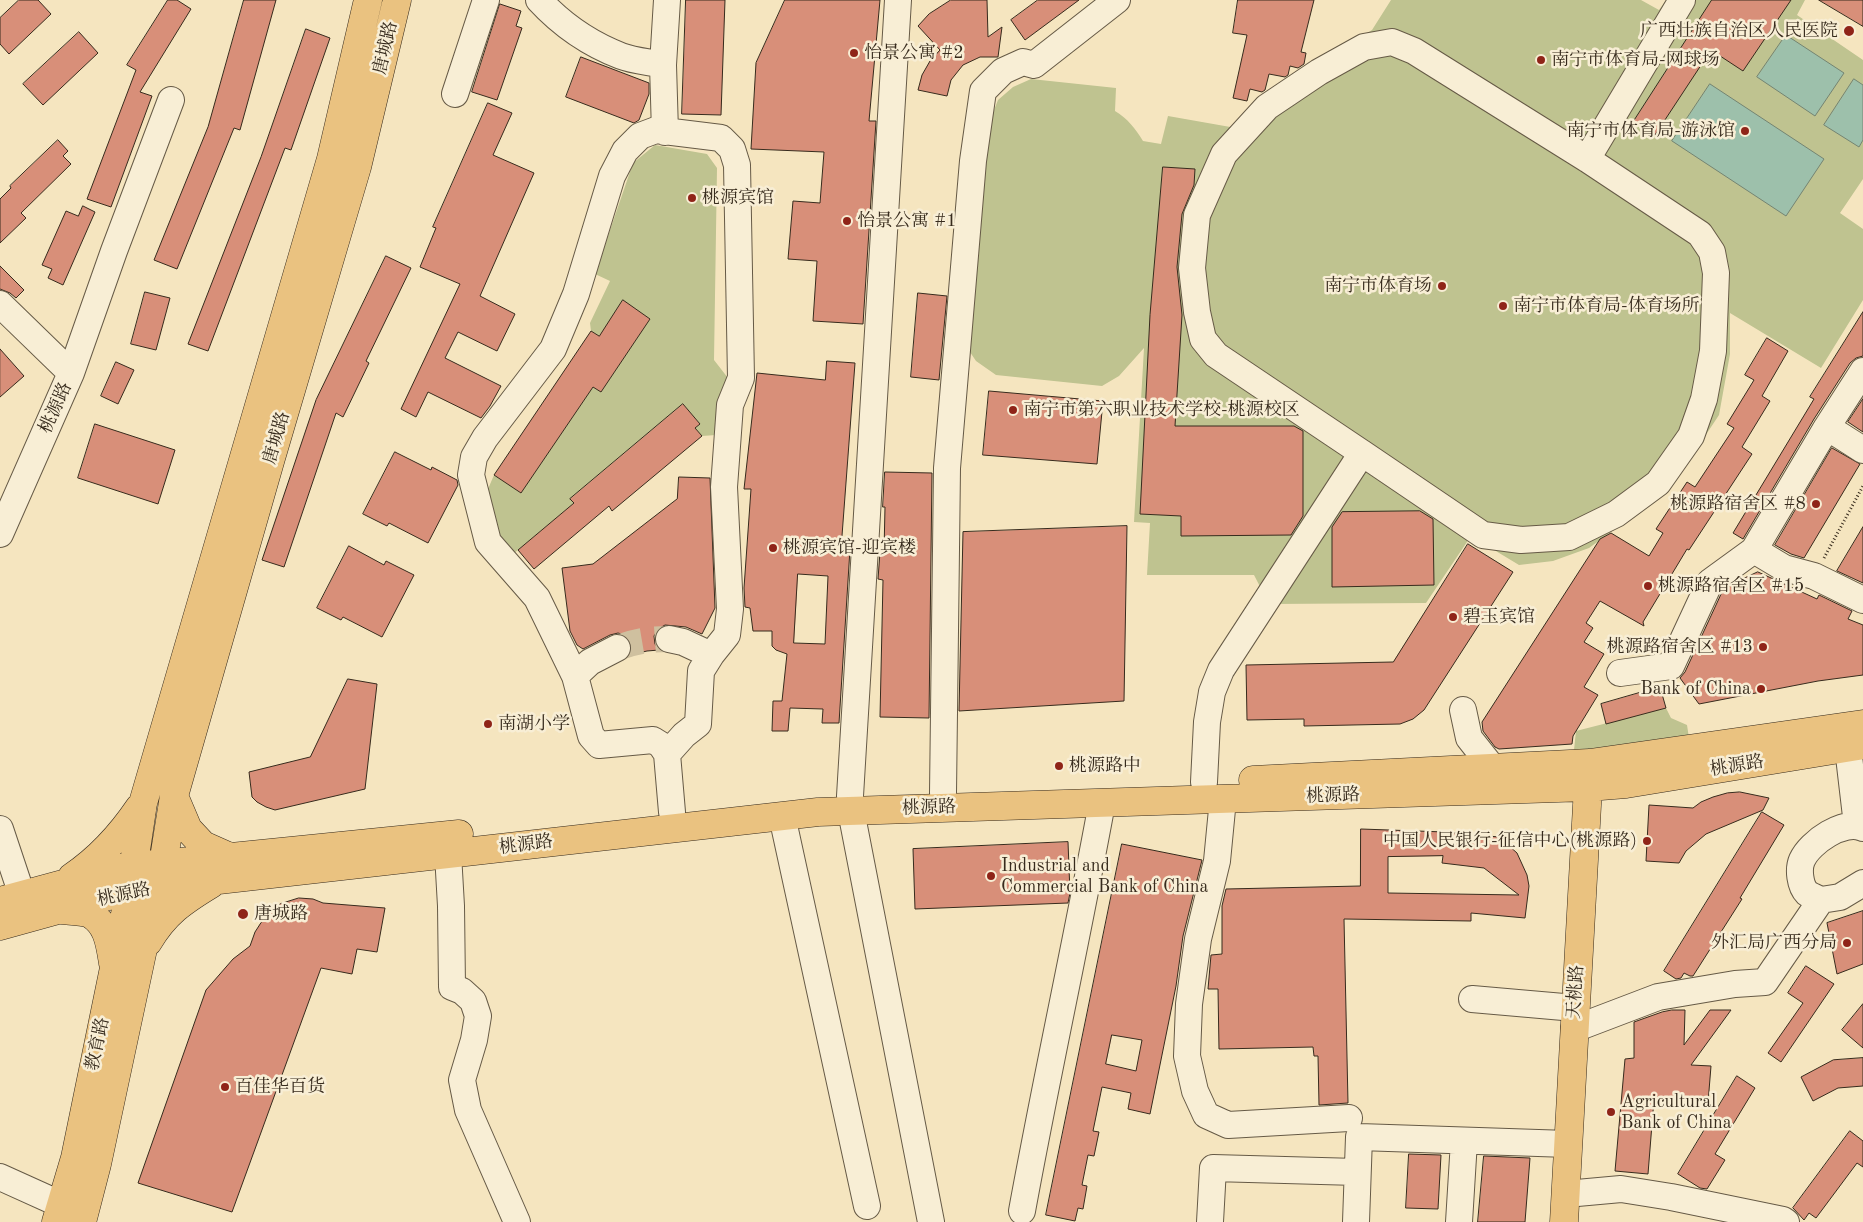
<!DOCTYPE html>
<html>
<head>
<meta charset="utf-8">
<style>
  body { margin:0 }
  canvas { display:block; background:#f5e5bf }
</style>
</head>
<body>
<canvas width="1863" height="1222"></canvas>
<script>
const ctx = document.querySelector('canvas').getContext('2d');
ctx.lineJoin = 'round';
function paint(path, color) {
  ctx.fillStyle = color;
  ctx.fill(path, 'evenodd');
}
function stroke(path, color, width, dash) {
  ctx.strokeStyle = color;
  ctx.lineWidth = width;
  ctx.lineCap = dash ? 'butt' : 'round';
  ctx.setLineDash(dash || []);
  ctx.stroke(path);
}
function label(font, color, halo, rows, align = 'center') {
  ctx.font = font + ' "Old Standard TT","Noto Serif SC",serif';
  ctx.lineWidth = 5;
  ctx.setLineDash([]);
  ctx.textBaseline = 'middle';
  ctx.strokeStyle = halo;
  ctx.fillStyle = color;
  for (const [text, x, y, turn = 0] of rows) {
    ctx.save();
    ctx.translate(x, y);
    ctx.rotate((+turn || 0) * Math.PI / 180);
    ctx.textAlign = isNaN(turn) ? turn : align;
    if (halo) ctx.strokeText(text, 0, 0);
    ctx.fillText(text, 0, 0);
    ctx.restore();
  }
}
paint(new Path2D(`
  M1391 0H1641L1659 10 1666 0H1805L1797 15 1863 60V179L1840 213 1863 229V300L1821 368 1730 313V354L1719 415 1670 489 1589 548 1553 561 1519 565 1471 536 1426 603 1269 604 1254 575H1147L1150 523 1134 522 1144 348 1119 376 1102 386 996 375 976 361 968 349 990 120 998 100 1013 87 1031 79 1116 88 1115 111C1128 119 1135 128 1143 141L1161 144 1168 116 1236 128 1334 53 1372 30Z
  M655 145 707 154 717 168 714 360 728 378 716 435 702 436 695 428 700 424 683 404 571 498 574 503 512 555 493 533 485 496 494 475 521 493 593 387 601 392 650 319 623 301 599 336 591 331 590 323 610 281 595 274 633 163Z
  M1666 708 1671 718 1687 725 1689 738 1642 747 1574 750 1576 731Z`), '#bfc390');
const water = new Path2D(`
  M1786 35 1844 73 1815 116 1757 77Z
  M1854 79 1863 85V140L1859 147 1824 125Z
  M1710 84 1824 159 1786 216 1672 141Z`);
paint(water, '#9dc0ab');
stroke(water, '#748472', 1);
const building = new Path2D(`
  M19 0H38L51 14 9 54 0 44V18Z
  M168 0H177L191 9 140 92 152 96 111 207 87 199 136 70 127 65Z
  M244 0H276L240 130 234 128 177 269 154 260 208 127Z
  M686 0H725L721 115 682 114Z
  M785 0H880L869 121H876L863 324 813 321 817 261 788 259 793 201 820 203 824 152 751 149 756 63Z
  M951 0H987L988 37 1002 27 998 57H980L963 65 951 80 947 96 918 90 922 75 930 61 940 50 918 26 929 14Z
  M1038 0H1079L1025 40 1011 20Z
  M1238 0H1314L1301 52 1306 53 1304 64 1298 68 1290 66 1288 75 1285 77 1269 74 1265 90 1262 92 1250 89 1247 101 1233 98 1247 35 1233 33Z
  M1712 0H1791L1743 71 1711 50 1655 135 1634 121Z
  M1819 0H1863V26Z
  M500 4 521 11 516 26 522 28 497 100 472 92Z
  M306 29 330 38 291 150 285 148 208 351 188 344 261 157Z
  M79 32 98 53 43 105 23 84Z
  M581 57 649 83V94L639 120 634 123 566 97Z
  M488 103 512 113 493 155 534 173 480 296 515 314 497 351 458 332 445 358 501 386 490 406 481 418 428 392 416 417 401 409 460 284 420 267 436 228 433 227Z
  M58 140 68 151 63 156 71 164 21 213 26 218 0 243V199L11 188 10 186Z
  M1163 167 1195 169 1194 185 1182 214 1177 267 1182 315 1175 426H1294L1303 431V516L1291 535 1181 536V516L1140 514 1150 315Z
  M83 206 95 212 63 285 48 278 52 269 42 265 66 211 78 216Z
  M386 256 411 268 366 361 369 363 343 417 336 413 284 567 262 560 316 400Z
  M0 266 24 290 16 298 10 293 0 289Z
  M145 292 170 298 156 350 131 344Z
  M918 293 947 296 939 380 911 377Z
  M623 300 650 319 601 392 593 387 521 493 494 475 591 331 599 336Z
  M1863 312V356L1856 358 1850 363 1814 419 1743 539 1733 533 1814 399 1810 397Z
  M1767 338 1788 351 1762 396 1770 401 1742 447 1752 454 1689 550 1687 549 1643 622 1644 626 1600 601 1586 623 1593 628 1584 642 1604 654 1584 687 1598 695 1573 736 1572 744 1499 749 1495 747 1483 731 1482 722 1600 539 1611 533 1649 556 1663 533 1656 529 1687 482 1695 487 1734 428 1727 424 1754 380 1745 375Z
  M0 349 24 376 0 397Z
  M827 361 855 363 841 549H850L839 723H822L823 709 790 708 788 731H772L773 701H782L787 654 776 650 772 646V631H753L750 608 745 607 744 588 751 489H744L757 373 825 380ZM798 574 828 576 825 644 794 643Z
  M116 362 134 370 118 404 101 396Z
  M989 391 1103 401 1097 464 983 455Z
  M1863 399V432L1848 422Z
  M683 404 700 424 695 428 702 436 612 511 609 506 534 569 518 550 574 503 570 499Z
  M95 424 175 450 158 504 78 478Z
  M1832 448 1860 464 1804 558 1791 554 1775 545Z
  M395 452 431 470 432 467 457 480 458 485 428 543 389 523 387 526 363 514Z
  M885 472 932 473 929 718 880 717 883 580 878 579 880 552H884L885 507H883Z
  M679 477 710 478 715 608 702 634 686 627 665 625 658 629 654 636 655 644 659 650 647 651 630 655 632 648 630 641 625 635 618 633 610 635 583 649 577 645 570 631 562 568 593 564 677 499Z
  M1420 511 1433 519 1434 585 1332 587V527L1342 512Z
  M1127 526 1124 701 959 711 963 532Z
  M1863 527V583L1837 571Z
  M1468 544 1513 572 1424 710 1413 719 1400 724 1304 726V719L1247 720 1246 665 1393 662Z
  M349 546 384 565 386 561 414 575 382 637 343 617 341 620 317 608Z
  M1758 572 1817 599 1819 595 1852 611 1848 619 1863 625V675L1818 681 1699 704 1680 678 1685 672 1722 592 1734 583Z
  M348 679 377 684 365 789 275 810 266 807 257 802 252 797 249 772 310 757Z
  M1660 687 1666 708 1606 724 1601 704Z
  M1740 792 1769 798 1763 810 1706 834 1686 851 1679 863 1646 861 1649 805 1693 808 1701 802 1713 797 1727 793Z
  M1762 812 1784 825 1740 898 1742 899 1693 976H1690L1684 973 1681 978 1676 979 1664 971Z
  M1361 829 1445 832 1499 837 1517 853 1527 875 1529 886 1525 918 1471 913V921L1344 919 1348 1103 1319 1105 1318 1056H1314L1313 1047 1219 1049 1218 989H1208L1211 955 1222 954V906L1226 889 1360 886ZM1443 856 1442 863 1484 868 1519 895 1388 893V857Z
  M1068 842 1070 893 1068 903 915 909 913 849Z
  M1122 844 1202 860 1183 936 1176 986 1150 1114 1128 1109 1131 1093 1102 1087 1093 1131 1099 1132 1094 1156 1088 1155 1082 1185 1087 1186 1083 1209 1078 1208 1075 1221 1046 1215ZM1112 1035 1142 1040 1136 1071 1106 1064Z
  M299 898 313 899 323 903 385 908 377 952 357 949 352 974 321 968 232 1212 138 1183 206 990 233 959 250 946 255 932 264 918 280 904Z
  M1863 911V964L1837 974 1827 923Z
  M1806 966 1834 984 1781 1062 1768 1053 1803 1003 1788 993Z
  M1863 1004V1048L1842 1030Z
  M1672 1010H1685L1684 1045 1710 1010H1731L1691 1065 1711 1066 1708 1103 1654 1099 1648 1174 1615 1171 1625 1059 1634 1058V1022L1662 1012Z
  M1863 1058V1086L1838 1088 1813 1101 1801 1077 1833 1060Z
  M1737 1076 1755 1088 1715 1154 1725 1160 1707 1189 1700 1188 1678 1174Z
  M1850 1131 1863 1141V1167L1857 1163 1816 1218 1809 1213 1804 1220 1793 1208Z
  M1409 1154 1441 1155 1438 1209 1406 1208Z
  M1484 1156 1530 1158 1525 1222H1478Z`);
paint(building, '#d88f79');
stroke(building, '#372b1d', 1);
stroke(new Path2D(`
  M617 648C635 641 650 639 669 639`), '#cfc09f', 26, [26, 13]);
const minor = new Path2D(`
  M539 0C562 25 590 44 621 56 634 61 650 62 663 65
  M455 94 486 0
  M665 132 663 65 667 0
  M1587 159 1682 0
  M0 304 71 373 0 534
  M71 373 114 251 171 100
  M1827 427 1863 371
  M1863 450 1827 427 1754 550 1784 568 1814 576 1863 600
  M669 639 683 642 711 655
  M1620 673 1671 666 1710 582 1754 550
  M575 676 590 662 617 648
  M1463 710 1469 738 1492 767
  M1848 748 1857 825
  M667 754 684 735 698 724 701 671 711 655 727 635 730 609 724 487 730 405 741 378 737 165 732 149 721 138 656 130 640 136 625 151 612 176 576 294 553 349 485 438 474 457 471 475 488 542 537 598 575 676 591 736 599 745 653 740 661 745 667 754 672 812
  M1204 782 1207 722 1212 692 1221 670 1362 453 1483 535 1521 540 1569 537 1616 514 1658 483 1691 436 1704 399 1713 351 1716 273 1712 252 1700 234 1587 159 1414 51 1392 42 1364 47 1319 72 1267 107 1224 154 1197 215 1192 268 1197 312 1203 339 1216 355 1362 453
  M943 793 947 468 973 161 983 91 1003 71 1023 62 1034 65 1117 0
  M850 796 898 0
  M1223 799 1217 861 1198 939 1189 1004 1187 1056 1195 1091 1206 1115 1228 1125 1349 1118
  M851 811 931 1222
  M782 816 867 1206
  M1863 828C1844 819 1810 842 1802 860 1798 869 1800 886 1807 893 1811 896 1817 898 1821 900L1840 897 1863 883
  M0 829 22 895
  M448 854 451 906 452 987 462 991 473 1001 478 1016 474 1040 462 1080 468 1110 517 1222
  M1472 999 1575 1008
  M1574 1029 1658 997 1735 984 1765 982 1821 900
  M0 1177 62 1205
  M1566 1194 1621 1189 1671 1197 1783 1220 1786 1222
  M1022 1211C1047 1074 1077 939 1102 803
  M1210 1222 1213 1168 1357 1172
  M1356 1222 1359 1137 1568 1144
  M1459 1222 1464 1141`);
const major = new Path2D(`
  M1253 780 1590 763 1863 724
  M174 796 188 829 203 845 230 857
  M72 877C100 858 120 836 139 808
  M0 901 133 865 162 864 459 834
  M62 910C70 911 83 911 90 914 108 924 110 945 113 963
  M0 926 130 890 818 812 1588 787 1626 784 1863 745
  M148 942C165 913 183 901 211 884
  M56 1222 75 1158 130 890 143 803 331 159 368 0
  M82 1222 97 1164 150 916 161 877 174 796 271 458 357 167 397 0
  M1564 1222 1589 769`);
stroke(minor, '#665a46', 28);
stroke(major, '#372b1d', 29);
stroke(new Path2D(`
  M1824 558 1863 486`), '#372b1d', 3, [1, 2.5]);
stroke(minor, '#f8eed5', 26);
stroke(major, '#eac280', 28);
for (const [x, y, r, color] of [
  [1849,31,6,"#8f2418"],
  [854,53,5,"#8f2418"],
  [1541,60,5,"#8f2418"],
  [1745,131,5,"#8f2418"],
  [692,198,5,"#8f2418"],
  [847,221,5,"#8f2418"],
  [1442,286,5,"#8f2418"],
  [1503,306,5,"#8f2418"],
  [1013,410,5,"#8f2418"],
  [1816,504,5,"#8f2418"],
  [773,548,5,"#8f2418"],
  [1648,586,5,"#8f2418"],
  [1453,617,5,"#8f2418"],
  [1763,647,5,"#8f2418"],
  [1761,689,5,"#8f2418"],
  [488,724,5,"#8f2418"],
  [1059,766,5,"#8f2418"],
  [1647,841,5,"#8f2418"],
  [991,876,5,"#8f2418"],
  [243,914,6,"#8f2418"],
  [1847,943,5,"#8f2418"],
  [225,1087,5,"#8f2418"],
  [1611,1112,5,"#8f2418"]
]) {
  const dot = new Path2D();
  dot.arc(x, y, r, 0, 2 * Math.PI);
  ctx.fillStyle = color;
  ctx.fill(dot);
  stroke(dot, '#f8eed5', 2);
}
label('18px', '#372b1d', '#f8eed5', [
  ["广西壮族自治区人民医院",1838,31,"right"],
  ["怡景公寓 #2",864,53],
  ["南宁市体育局-网球场",1551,60],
  ["南宁市体育局-游泳馆",1735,131,"right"],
  ["桃源宾馆",702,198],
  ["怡景公寓 #1",857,221],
  ["南宁市体育场",1432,286,"right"],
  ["南宁市体育局-体育场所",1513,306],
  ["南宁市第六职业技术学校-桃源校区",1023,410],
  ["桃源路宿舍区 #8",1806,504,"right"],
  ["桃源宾馆-迎宾楼",783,548],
  ["桃源路宿舍区 #15",1658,586],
  ["碧玉宾馆",1463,617],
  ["桃源路宿舍区 #13",1753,647,"right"],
  ["Bank of China",1751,689,"right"],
  ["南湖小学",498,724],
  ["桃源路中",1069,766],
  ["中国人民银行-征信中心(桃源路)",1637,841,"right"],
  ["Industrial and",1001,866],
  ["Commercial Bank of China",1001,887],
  ["唐城路",254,914],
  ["外汇局广西分局",1837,943,"right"],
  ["百佳华百货",235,1087],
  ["Agricultural",1621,1102],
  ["Bank of China",1621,1123]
], 'left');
label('18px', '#372b1d', '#f8eed5', [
  ["唐城路",386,48,-77],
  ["桃源路",56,408,-66],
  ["唐城路",277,438,-74],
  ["桃源路",1737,766,-9],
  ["桃源路",1333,796,-2],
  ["桃源路",929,808,-2],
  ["桃源路",526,845,-7],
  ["桃源路",124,895,-12],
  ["天桃路",1576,992,-86],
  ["教育路",98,1044,-78]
]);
</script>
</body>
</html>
